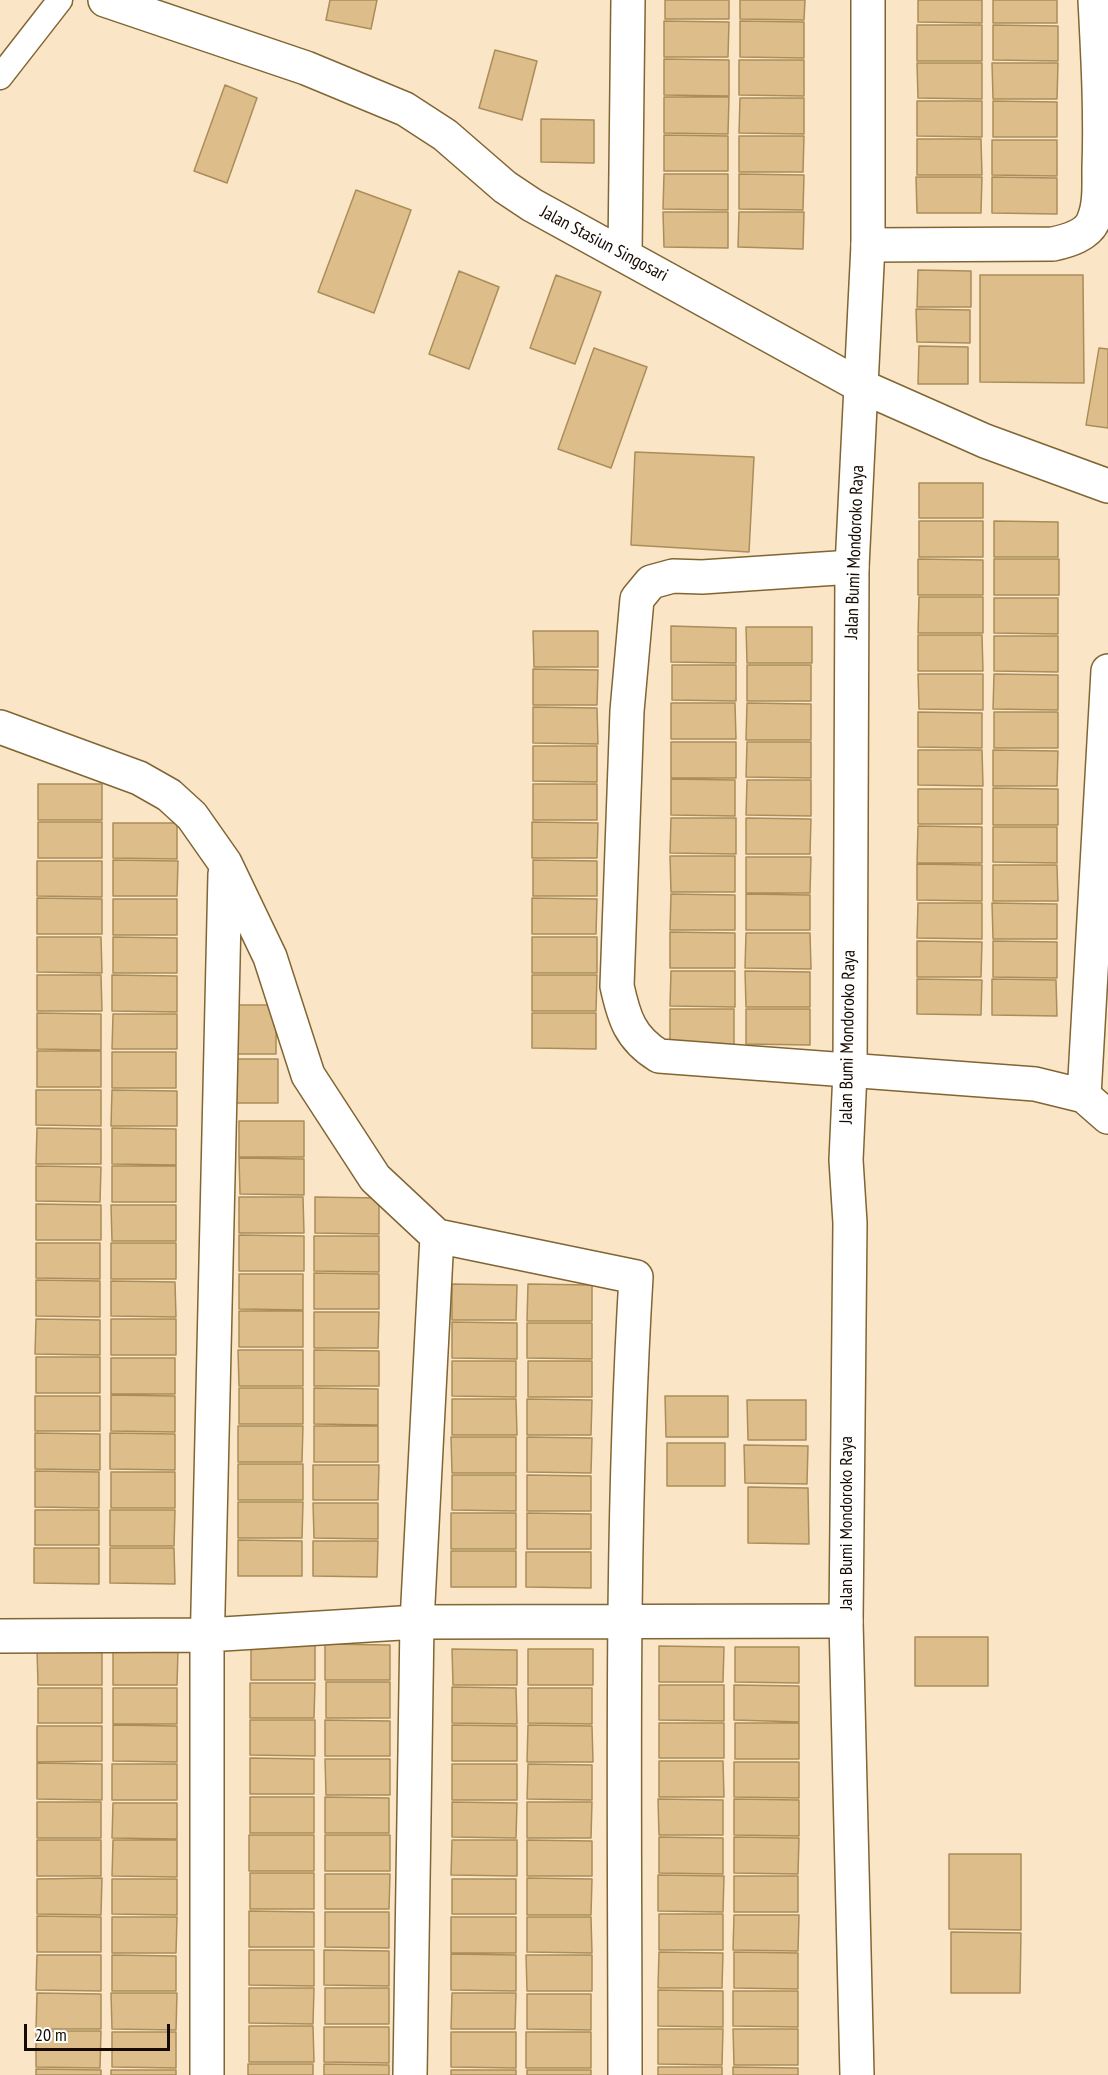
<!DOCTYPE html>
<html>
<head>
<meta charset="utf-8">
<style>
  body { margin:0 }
  #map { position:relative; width:1108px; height:2075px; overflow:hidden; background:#fae6c7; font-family:"PT Sans Narrow",sans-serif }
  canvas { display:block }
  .scale { position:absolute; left:24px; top:2024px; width:146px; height:27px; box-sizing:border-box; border:3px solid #150a00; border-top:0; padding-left:8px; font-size:18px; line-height:21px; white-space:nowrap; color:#150a00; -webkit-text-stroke:4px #fff; paint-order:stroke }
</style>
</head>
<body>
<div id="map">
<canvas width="1108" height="2075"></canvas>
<div class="scale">20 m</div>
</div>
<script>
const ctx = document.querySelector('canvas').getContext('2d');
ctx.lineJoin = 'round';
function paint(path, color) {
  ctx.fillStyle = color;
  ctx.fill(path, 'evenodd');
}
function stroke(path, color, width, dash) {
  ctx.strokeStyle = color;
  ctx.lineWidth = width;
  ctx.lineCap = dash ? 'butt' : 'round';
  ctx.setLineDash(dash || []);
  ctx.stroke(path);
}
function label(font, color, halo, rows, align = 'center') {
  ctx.font = font + ' "PT Sans Narrow",sans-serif';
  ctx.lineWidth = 6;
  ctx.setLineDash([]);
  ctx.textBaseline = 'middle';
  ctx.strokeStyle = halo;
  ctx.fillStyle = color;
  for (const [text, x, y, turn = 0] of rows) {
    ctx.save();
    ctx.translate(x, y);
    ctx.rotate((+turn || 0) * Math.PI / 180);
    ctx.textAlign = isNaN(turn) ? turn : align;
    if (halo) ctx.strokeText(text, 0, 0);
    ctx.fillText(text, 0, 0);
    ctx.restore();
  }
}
const building = new Path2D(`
  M330 0H377L371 29 326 20Z
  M665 0H729V19H665Z
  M740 0H805L804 20 740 19Z
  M918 0H982V23L918 22Z
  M993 0H1057V23H993Z
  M664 21 729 22 728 57H664Z
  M740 21 804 22V58L740 57Z
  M917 25H982V61H917Z
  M993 25 1058 26V61L993 60Z
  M495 50 537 61 522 120 479 108Z
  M664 59 729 60V96L664 95Z
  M739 60H804V96L739 95Z
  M917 63H982V99L918 98Z
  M992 63H1058L1057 99H993Z
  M225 85 257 98 227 183 194 171Z
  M664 97H729L728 134 664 133Z
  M740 98H804V134L739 133Z
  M917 101H982V137L917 136Z
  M993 101 1057 102V137H993Z
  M541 119 594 120V163L541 162Z
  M664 135 728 136V171H664Z
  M739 136H804L803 172H739Z
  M917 139H981L982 175H917Z
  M992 140H1057V176L992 175Z
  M664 174H728V210L663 209Z
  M739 174 804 175 803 210 739 209Z
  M916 177H982L981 213H917Z
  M992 177 1057 178V214L992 213Z
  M356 190 411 210 374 313 318 292Z
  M663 212H728V248L664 247Z
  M739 212H804L803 249 738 247Z
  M918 270 971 271V307H917Z
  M459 271 499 287 469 369 429 354Z
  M556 275 601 292 575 364 530 348Z
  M980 275H1083L1084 383 980 382Z
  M916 309 970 310V343L917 342Z
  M919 346 968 347V384H918Z
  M594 348 647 367 611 468 558 449Z
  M1099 348 1108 349V428L1086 425Z
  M635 452 754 457 749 552 631 545Z
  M919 483H983V518H919Z
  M919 521H983V557H919Z
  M994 521 1058 522V557H994Z
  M918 559 983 560V595H918Z
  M994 559H1059V595H994Z
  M919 597H983V633H918Z
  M994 598H1058V634L994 633Z
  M671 626 736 628V663L671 662Z
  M746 627H812V663H747Z
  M533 631H598V667H534Z
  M918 635H982L983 671H918Z
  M994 636H1058V672L994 671Z
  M672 665H736V701L672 700Z
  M747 665H811V701H747Z
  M533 669 598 670 597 705H533Z
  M918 674H983V710L919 709Z
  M994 674 1058 675V710L993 709Z
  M671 703H735L736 739H671Z
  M747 703 811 704V740H746Z
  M533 707 597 708 598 744 533 743Z
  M918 712 982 713V748L918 747Z
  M994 712H1058V748H994Z
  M671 742H736V778H671Z
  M747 742H811V778L746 777Z
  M533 746H597V782L533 781Z
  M918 750H982L983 786 918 785Z
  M993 750 1058 751 1057 786H993Z
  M671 779 735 780V816L671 815Z
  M747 780H811V816L746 815Z
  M38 784H102V820H38Z
  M533 784H597V820H533Z
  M993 788 1058 789V825H993Z
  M918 789H982V824H918Z
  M671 818H736V854L670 853Z
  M746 818 811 819 810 854H746Z
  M38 822H102V858H38Z
  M532 822 598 823 597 858H532Z
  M113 823H177V859L113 858Z
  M918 826 982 827V863H917Z
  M993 827H1057V863L993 862Z
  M670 856H735V892H671Z
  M746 857H811L810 893H746Z
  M113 860 178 861 177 896H113Z
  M533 860 597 861V896H533Z
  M37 861H102V897L37 896Z
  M917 864 982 865V901L917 900Z
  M993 865H1057L1058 901H993Z
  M671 894 735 895V930H670Z
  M746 894 810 895V930H746Z
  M37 898 102 899V934H37Z
  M532 898 597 899 596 934H532Z
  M113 899H177V935H113Z
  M918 903H982V939L917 938Z
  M992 903 1057 904V939H993Z
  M670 932 735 933V968H670Z
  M746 933H810L811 969 745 968Z
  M37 937H101L102 973 37 972Z
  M113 937 177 938V973H113Z
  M532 937H597V973H532Z
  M917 941 982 942 981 977H917Z
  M993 941 1057 942V978L993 977Z
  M671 971H735V1007L670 1006Z
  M745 971 810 972V1007H746Z
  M37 975H101L102 1011H37Z
  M112 975 177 976V1012L112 1011Z
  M532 975H597L596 1011H532Z
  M917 979 982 980 981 1015 917 1014Z
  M992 979 1056 980 1057 1016 992 1015Z
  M225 1005H276V1054H224Z
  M670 1009H734V1045H670Z
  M746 1009H810V1045L746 1044Z
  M37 1013 101 1014V1050L37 1049Z
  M532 1013H596V1049L532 1048Z
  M113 1014H177V1049H112Z
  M37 1051H101V1087H37Z
  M112 1052H176V1088H112Z
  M230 1059H278V1103H230Z
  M36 1090H101V1126L36 1125Z
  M112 1090 177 1091V1126H111Z
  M239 1121H304V1157H239Z
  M37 1128 101 1129V1164H36Z
  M112 1128 176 1129V1165L112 1164Z
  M239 1158 304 1159V1195L240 1194Z
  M36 1166 101 1167 100 1202 36 1201Z
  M112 1166H176V1202H112Z
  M239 1197H303L304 1233H239Z
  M315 1197 379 1198V1234L315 1233Z
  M36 1204 101 1205V1240H36Z
  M111 1205H176V1241H112Z
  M239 1235 304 1236V1271H239Z
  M314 1236H379V1272L314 1271Z
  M36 1243H100V1279L36 1278Z
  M111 1243H176V1279H111Z
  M314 1273 379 1274V1309H314Z
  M239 1274H303V1310L239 1309Z
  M36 1280 100 1281V1317L36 1316Z
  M111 1281 175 1282 176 1317 111 1316Z
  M452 1284 517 1285 516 1320H452Z
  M528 1284 592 1285V1321H527Z
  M239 1311H303V1347H239Z
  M314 1312H379L378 1348H314Z
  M36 1319 100 1320V1355L35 1354Z
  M111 1319H176V1355H111Z
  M452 1322 517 1323V1359L452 1358Z
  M527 1323H592V1359L527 1358Z
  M238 1350H303V1386H239Z
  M314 1350 379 1351V1386H314Z
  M36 1357H100V1393H36Z
  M111 1358H175V1394H111Z
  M452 1361H516V1397L452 1396Z
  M528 1361H592V1397H528Z
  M239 1388H303V1424H239Z
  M314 1388 378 1389V1425L314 1424Z
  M111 1395 175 1396V1432L111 1431Z
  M35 1396H100V1431H35Z
  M665 1396H728V1437H666Z
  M452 1399H516L517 1435H452Z
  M527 1399 592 1400 591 1435H527Z
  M747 1400H806V1440H748Z
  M238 1426H303L302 1462H238Z
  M314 1426H378V1462H314Z
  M35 1433 100 1434V1470L35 1469Z
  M110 1433 175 1434V1470L110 1469Z
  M451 1437H516V1473H452Z
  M527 1437 592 1438 591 1473 527 1472Z
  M667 1443H725V1486H667Z
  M744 1445 808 1446 807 1484 745 1483Z
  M238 1464H303V1500H238Z
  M313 1465H379L378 1500H313Z
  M35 1471 99 1472V1508L35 1507Z
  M111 1472H175V1508H111Z
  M452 1475H516V1511L452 1510Z
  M527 1475 591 1476V1511H527Z
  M748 1487 808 1488 809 1544 748 1543Z
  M238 1502H303L302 1538H238Z
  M313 1503H378V1539L314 1538Z
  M35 1510H99V1545H35Z
  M110 1510H175L174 1546H110Z
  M451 1513H516V1549H451Z
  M527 1513 591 1514V1549H527Z
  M238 1540 302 1541V1576H238Z
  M313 1541H378L377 1577 313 1576Z
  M34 1548H99V1584L34 1583Z
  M110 1548H174L175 1584 110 1583Z
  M451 1551H516V1587H451Z
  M526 1552H591V1588L526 1587Z
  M915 1637H988V1686H915Z
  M251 1644H315V1680H251Z
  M325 1644 390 1645V1680H325Z
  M659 1646 724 1647 723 1682H659Z
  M735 1647H799V1683L735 1682Z
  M37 1649H102V1685H38Z
  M452 1649 517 1650V1685H453Z
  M528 1649H593V1685H528Z
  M113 1650H178L177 1685H113Z
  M326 1682H390V1718H326Z
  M250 1683H315L314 1718H250Z
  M659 1685H724V1721L659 1720Z
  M734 1685 799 1686V1722L734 1720Z
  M452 1687 516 1688 517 1724 452 1723Z
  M38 1688H102V1723H38Z
  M113 1688H177V1724H113Z
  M528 1688H592V1724L528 1723Z
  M250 1720H315V1756L250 1755Z
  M325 1720 390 1721V1756H325Z
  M659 1723H724V1758H659Z
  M735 1723H799V1759H735Z
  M113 1725 177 1726V1762L113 1761Z
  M452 1725 517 1726V1761H452Z
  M528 1725 592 1726 593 1762H527Z
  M37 1726H102V1761L37 1762Z
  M250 1758 314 1759V1794H250Z
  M325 1759H390V1795H326Z
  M659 1761H723L724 1797H659Z
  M734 1762H799V1798L734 1797Z
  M37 1763 102 1764V1800L37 1799Z
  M112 1764H177V1800H112Z
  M452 1764H517V1800H452Z
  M528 1764 592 1765V1800L527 1799Z
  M250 1797H314V1833H250Z
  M325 1797 389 1798V1833H325Z
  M658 1799 723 1800V1835H659Z
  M734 1799 799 1800V1836L734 1835Z
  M37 1802H101V1838H37Z
  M452 1802 517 1803 516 1838 452 1837Z
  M527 1802H592L591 1838H527Z
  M113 1803H177V1839L112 1838Z
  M249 1835H314V1871H249Z
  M325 1835H390V1871H325Z
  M659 1837 723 1838V1874L659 1873Z
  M734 1837 799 1838 798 1874 734 1873Z
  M37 1840H101V1876H37Z
  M113 1840H177V1877L112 1876Z
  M452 1840H517V1876L451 1875Z
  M527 1840 592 1841V1876H527Z
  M949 1854H1021V1930L949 1929Z
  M250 1873H314V1909H250Z
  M325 1874H390L389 1909H325Z
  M658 1875 724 1876 723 1912 658 1911Z
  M734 1876H798V1912H734Z
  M102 1878 101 1915 37 1914V1879Z
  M527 1878 592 1879 591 1915H527Z
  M112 1879H177V1915L112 1914Z
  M452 1879H516V1914H452Z
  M249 1911 314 1912V1947H249Z
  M325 1912H389V1948L325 1947Z
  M659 1914H723V1950H659Z
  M734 1915H799L798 1951 733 1950Z
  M37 1916 101 1917V1952H37Z
  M112 1917H177L176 1953H112Z
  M451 1917H516V1953H451Z
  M527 1917H591L592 1953 527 1952Z
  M951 1932 1021 1933 1020 1993H951Z
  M249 1950H314V1986L249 1985Z
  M324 1950 389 1951V1986L324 1985Z
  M659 1952 723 1953 722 1988H658Z
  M734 1952 798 1953V1989L734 1988Z
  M451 1954 516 1955V1991L451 1990Z
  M37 1955H101V1991L36 1990Z
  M112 1955 176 1956V1991H112Z
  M526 1955H592V1991H527Z
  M249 1988H314L313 2024 249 2023Z
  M325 1988H389V2024H325Z
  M658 1990 723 1991V2027L658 2026Z
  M733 1991H798V2027L733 2026Z
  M37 1993 101 1994V2029H36Z
  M111 1993H177L176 2030 112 2029Z
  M452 1993H516L515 2029H451Z
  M527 1994H591V2030L527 2029Z
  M249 2026H313L314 2062H249Z
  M324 2027H389V2063L324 2062Z
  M658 2029H723L722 2065 658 2064Z
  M733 2029H798V2065H734Z
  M36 2031H101L100 2068 36 2067Z
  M112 2032H176V2068L112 2067Z
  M451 2032H516V2068L451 2067Z
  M526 2032H591V2068H526Z
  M248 2064H313V2075H248Z
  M324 2064 389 2065V2075H324Z
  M658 2067H722V2075H658Z
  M733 2067 798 2068V2075H733Z
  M36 2069 101 2070V2075H36Z
  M111 2070H176V2075H111Z
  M451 2070H516V2075H451Z
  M527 2070H591V2075H527Z`);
paint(building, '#ddbd89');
stroke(building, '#ab8d5a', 1.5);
const service = new Path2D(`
  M0 77 60 0`);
const minor = new Path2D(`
  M105 0 306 68 405 109 445 135 505 187 532 205 863 387
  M868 245 1053 244C1067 241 1089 235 1094 219 1100 204 1099 186 1099 169 1101 113 1098 57 1095 0
  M625 254 628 0
  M852 567 702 577 673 576 651 582 637 599 627 711 617 986C624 1018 630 1038 659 1056L1035 1084 1084 1096 1108 1117
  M0 727 139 778 169 795 192 816 225 863 270 957 308 1075 375 1178 437 1236 636 1277C620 1543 625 1809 625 2075
  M1084 1096 1108 671
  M0 1636 207 1635 417 1622 846 1621
  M207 2075V1652L225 874
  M410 2075 417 1622 437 1236`);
const tertiary = new Path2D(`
  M863 387 985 441 1108 486
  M857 2075 846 1621 850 1223 846 1160 850 1072 852 567 868 245V0`);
stroke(service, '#816532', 27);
stroke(minor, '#816532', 36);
stroke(tertiary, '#816532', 36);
stroke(service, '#fff', 24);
stroke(minor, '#fff', 33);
stroke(tertiary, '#fff', 33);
label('18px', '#150a00', '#fff', [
  ["Jalan Stasiun Singosari",604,244,28],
  ["Jalan Bumi Mondoroko Raya",855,552,-88],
  ["Jalan Bumi Mondoroko Raya",848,1037,-89],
  ["Jalan Bumi Mondoroko Raya",847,1523,-90]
]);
</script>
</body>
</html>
